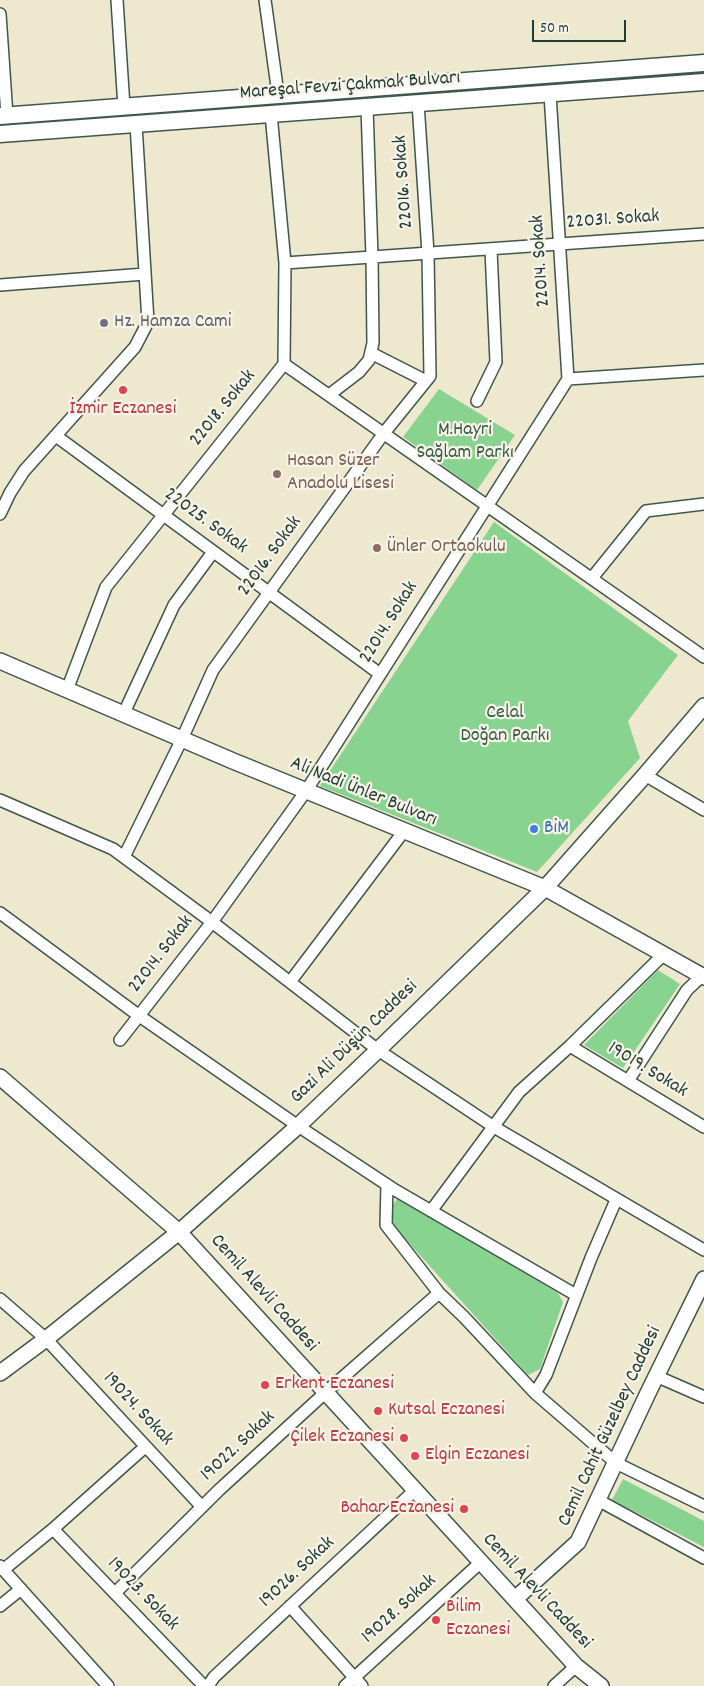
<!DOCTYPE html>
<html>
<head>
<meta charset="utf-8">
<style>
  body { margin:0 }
  #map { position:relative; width:704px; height:1686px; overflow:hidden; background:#ede8ce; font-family:Dekko,sans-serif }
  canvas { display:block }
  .scale { position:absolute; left:532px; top:20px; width:94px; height:22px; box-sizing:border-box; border:2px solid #1f3d34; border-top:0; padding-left:6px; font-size:15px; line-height:18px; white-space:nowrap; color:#1f3d34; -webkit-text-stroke:4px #f7f3e8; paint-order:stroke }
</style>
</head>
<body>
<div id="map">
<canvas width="704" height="1686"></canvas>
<div class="scale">50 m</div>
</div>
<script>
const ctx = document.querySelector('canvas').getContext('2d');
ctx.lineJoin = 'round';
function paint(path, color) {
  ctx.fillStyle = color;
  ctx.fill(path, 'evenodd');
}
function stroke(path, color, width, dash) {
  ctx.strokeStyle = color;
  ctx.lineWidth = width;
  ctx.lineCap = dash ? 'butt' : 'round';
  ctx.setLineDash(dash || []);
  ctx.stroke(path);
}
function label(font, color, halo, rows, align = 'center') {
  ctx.font = font + ' Dekko,sans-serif';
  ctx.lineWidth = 4.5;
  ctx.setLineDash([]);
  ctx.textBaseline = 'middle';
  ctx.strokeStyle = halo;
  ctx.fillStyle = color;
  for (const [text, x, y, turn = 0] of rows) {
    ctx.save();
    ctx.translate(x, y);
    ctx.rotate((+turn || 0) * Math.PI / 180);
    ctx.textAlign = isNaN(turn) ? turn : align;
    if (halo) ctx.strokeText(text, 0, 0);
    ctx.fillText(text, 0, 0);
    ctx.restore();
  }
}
paint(new Path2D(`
  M439 389 515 435 477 490 403 437Z
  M494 522 678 655 628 721 640 758 537 872 320 786Z
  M658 970 680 984 623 1068 584 1045Z
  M398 1197 558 1293 563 1302 540 1369 528 1375 390 1222 392 1207Z
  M623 1479 704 1521V1547L612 1500Z`), '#89d390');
const street = new Path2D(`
  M117 0 124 107
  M265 0 278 94
  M0 14 7 116
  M285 263 704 234
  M0 285 145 274
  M371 353 426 381
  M284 364 704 657
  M568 379 704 370
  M329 395 359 372 369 360 373 343 372 257 367 107
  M477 401 496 362 491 250
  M56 436 380 674
  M0 514 10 493 24 471 135 347 148 322 136 124
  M592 578 646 511 704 504
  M67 690 106 587 284 364 285 263 271 114
  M123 715 174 605 213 552
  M645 775 704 810
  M0 800 113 849 212 922 378 1050 494 1127 704 1250
  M124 857 182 739 213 670 384 433 430 376 428 253 418 103
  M0 913 138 1015 298 1126 395 1190 576 1295
  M290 982 404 831
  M120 1040 212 922 306 791 568 379 550 94
  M570 1046 704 1127
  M628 1081 687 990 704 974
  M387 1185 386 1225 439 1293 464 1317 535 1393 616 1463 704 1506
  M431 1211 519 1092 570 1046 663 955
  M0 1299 46 1339 202 1507
  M656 1376 704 1397
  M535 1393 546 1375 591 1258 616 1200
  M598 1500 704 1558
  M53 1529 204 1686
  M0 1566 108 1686
  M3 1570 53 1529 145 1447
  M115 1593 219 1490 326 1392 439 1293
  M0 1606 21 1589
  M290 1606 362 1686
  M208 1686 214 1677 415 1490
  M345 1686 481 1562
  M554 1686 576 1666`);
const secondary = new Path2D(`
  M0 661 233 761 545 888 704 977
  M0 1077 179 1232 576 1666 601 1686
  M0 1373 46 1339 179 1232 298 1126 378 1050 545 888 645 775 704 706
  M515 1599 578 1542 648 1393 704 1279`);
const primary = new Path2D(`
  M0 116 704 63
  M0 134 704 82`);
stroke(street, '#3e574b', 14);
stroke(secondary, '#3e574b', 18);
stroke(primary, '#3e574b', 19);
stroke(street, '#fff', 11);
stroke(secondary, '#fff', 15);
stroke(primary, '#fff', 16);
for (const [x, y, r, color] of [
  [104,323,5,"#6b7280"],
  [123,390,5,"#e0444e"],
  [277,474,5,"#8d6e63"],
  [377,548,5,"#8d6e63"],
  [534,829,5,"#3f7fe0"],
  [265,1385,5,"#e0444e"],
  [378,1411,5,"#e0444e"],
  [404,1438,5,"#e0444e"],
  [415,1456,5,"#e0444e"],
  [464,1509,5,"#e0444e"],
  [436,1620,5,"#e0444e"]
]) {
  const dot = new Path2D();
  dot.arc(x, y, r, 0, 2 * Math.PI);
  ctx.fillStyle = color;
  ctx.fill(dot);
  stroke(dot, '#f7f3e8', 2);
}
label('20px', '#1f3d34', '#f7f3e8', [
  ["Mareşal Fevzi Çakmak Bulvarı",350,87,-4],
  ["22016. Sokak",405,182,-94],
  ["22031. Sokak",613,221,-4],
  ["22014. Sokak",542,261,-94],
  ["22018. Sokak",224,409,-51],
  ["22025. Sokak",205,522,36],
  ["22016. Sokak",271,557,-54],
  ["22014. Sokak",390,623,-58],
  ["Ali Nadi Ünler Bulvarı",363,793,22],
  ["22014. Sokak",162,955,-52],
  ["Gazi Ali Düşün Caddesi",355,1043,-44],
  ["19019. Sokak",647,1071,31],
  ["Cemil Alevli Caddesi",263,1294,48],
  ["19024. Sokak",137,1410,47],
  ["Cemil Cahit Güzelbey Caddesi",611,1427,-65],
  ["19022. Sokak",239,1447,-43],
  ["19026. Sokak",298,1573,-43],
  ["Cemil Alevli Caddesi",536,1592,47],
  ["19023. Sokak",142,1595,46],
  ["19028. Sokak",400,1610,-42]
]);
label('20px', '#5b616d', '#f7f3e8', [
  ["Hz. Hamza Cami",114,323]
], 'left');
label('20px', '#be3a42', '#f7f3e8', [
  ["İzmir Eczanesi",123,410,"center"],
  ["Erkent Eczanesi",275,1385],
  ["Kutsal Eczanesi",388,1411],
  ["Çilek Eczanesi",394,1438,"right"],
  ["Elgin Eczanesi",425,1456],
  ["Bahar Eczanesi",454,1509,"right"],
  ["Bilim",446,1608],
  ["Eczanesi",446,1631]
], 'left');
label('20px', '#345b46', '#f7f3e8', [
  ["M.Hayri",465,431],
  ["Sağlam Parkı",465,454],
  ["Celal",505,714],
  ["Doğan Parkı",505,737]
]);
label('20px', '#785e54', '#f7f3e8', [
  ["Hasan Süzer",287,462],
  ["Anadolu Lisesi",287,485],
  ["Ünler Ortaokulu",387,548]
], 'left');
label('20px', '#366cbe', '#f7f3e8', [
  ["BiM",544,829]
], 'left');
</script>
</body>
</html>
